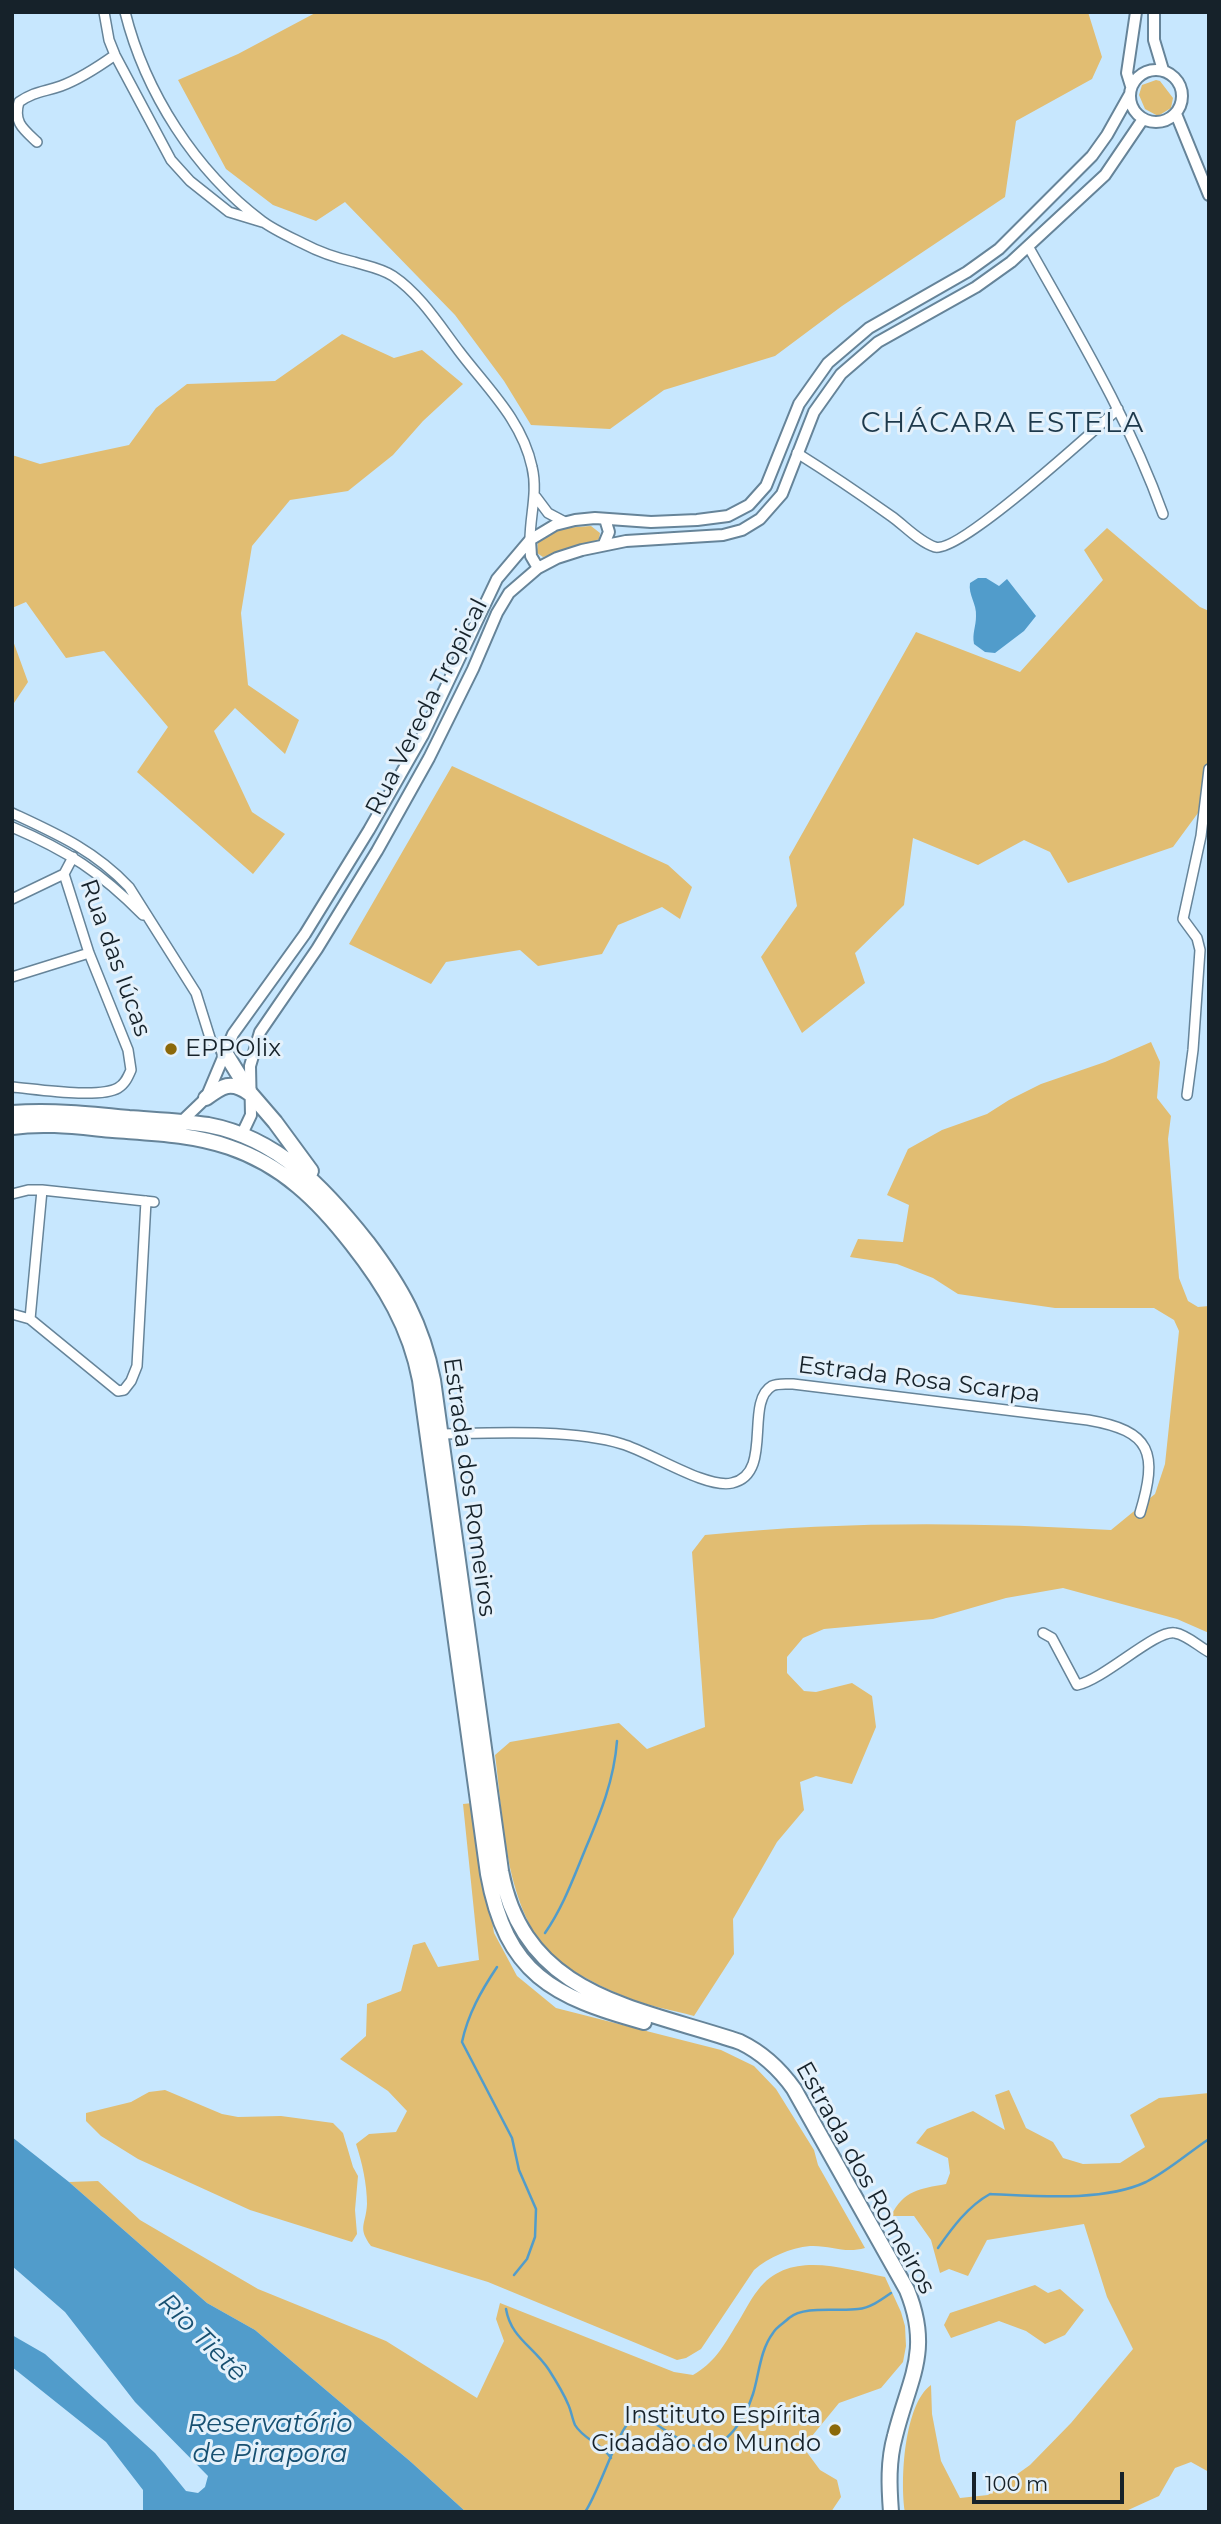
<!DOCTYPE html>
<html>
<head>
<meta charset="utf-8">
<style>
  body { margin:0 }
  #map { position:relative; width:1221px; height:2524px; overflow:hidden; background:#c7e7fe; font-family:Montserrat,sans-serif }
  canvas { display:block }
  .frame { position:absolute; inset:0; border:14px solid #16222a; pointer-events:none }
  .scale { position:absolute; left:972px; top:2472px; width:152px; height:32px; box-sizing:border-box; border:4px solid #16222a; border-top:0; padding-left:9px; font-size:21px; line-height:24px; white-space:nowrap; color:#16222a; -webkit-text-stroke:5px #e4f1fb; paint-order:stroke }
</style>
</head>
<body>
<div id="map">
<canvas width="1221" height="2524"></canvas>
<div class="frame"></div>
<div class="scale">100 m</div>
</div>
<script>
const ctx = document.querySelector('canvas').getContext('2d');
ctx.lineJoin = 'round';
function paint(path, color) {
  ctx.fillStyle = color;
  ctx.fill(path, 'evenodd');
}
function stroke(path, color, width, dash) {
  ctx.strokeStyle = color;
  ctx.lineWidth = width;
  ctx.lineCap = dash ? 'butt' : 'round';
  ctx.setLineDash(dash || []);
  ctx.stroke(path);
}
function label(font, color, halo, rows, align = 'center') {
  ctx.font = font + ' Montserrat,sans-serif';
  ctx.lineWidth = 6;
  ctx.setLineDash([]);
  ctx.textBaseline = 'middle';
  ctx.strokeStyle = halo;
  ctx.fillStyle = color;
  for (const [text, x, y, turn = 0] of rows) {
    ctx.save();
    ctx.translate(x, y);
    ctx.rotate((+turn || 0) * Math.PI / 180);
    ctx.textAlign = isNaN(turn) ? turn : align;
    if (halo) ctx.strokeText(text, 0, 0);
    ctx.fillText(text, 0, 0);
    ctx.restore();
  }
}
paint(new Path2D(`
  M317 12H1088L1102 57 1092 79 1016 121 1005 197 842 306 775 356 664 390 610 429 531 425 504 381 455 315 345 202 316 221 273 205 226 169 178 80 238 54Z
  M1156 80 1160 81 1173 98 1171 108 1158 116 1145 109 1139 95 1142 85Z
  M342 334 394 358 422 350 463 384 423 421 393 455 348 491 290 500 252 546 241 613 248 685 299 720 285 754 235 708 214 731 252 812 285 834 253 874 137 772 168 727 104 651 66 658 26 602 12 608V455L40 464 129 445 156 408 187 384 275 381Z
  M591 526 600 533 599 539 595 541 543 557 537 553 538 540 552 532 563 528Z
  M1107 528 1200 607 1209 611V798L1173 847 1068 883 1050 852 1024 840 978 865 913 838 904 905 855 953 865 983 802 1033 761 957 797 906 789 857 916 632 1020 672 1103 580 1084 550Z
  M12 638 28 682 12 706Z
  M452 766 668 865 692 887 680 919 662 907 618 925 602 954 538 966 520 950 446 962 431 984 349 944Z
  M1151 1042 1160 1062 1157 1098 1171 1116 1168 1139 1179 1278 1188 1301 1198 1307 1209 1306V1633L1177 1619 1063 1588 1006 1598 933 1619 824 1629 803 1638 787 1657V1673L804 1691 816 1692 852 1683 872 1696 876 1727 852 1784 816 1776 800 1782 804 1810 777 1842 733 1919 734 1954 694 2016C672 2010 648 2006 626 1997 608 1990 580 1976 564 1965 504 1922 504 1821 495 1755L510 1742 619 1723 647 1749 705 1727 692 1552 705 1535C839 1521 976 1522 1111 1530L1155 1494 1165 1464 1179 1331 1174 1320 1154 1308H1055L958 1294 933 1278 897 1264 850 1257 858 1239 903 1242 909 1205 887 1195 908 1149 942 1130 987 1114 1009 1100 1041 1084 1105 1062Z
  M473 1803 494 1933 517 1976 556 2008 721 2050 754 2066 776 2089 814 2150 818 2165 865 2248C844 2254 831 2245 810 2246 790 2248 769 2257 754 2270L701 2349 686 2358 677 2360 488 2282 371 2246C357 2227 366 2225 367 2204 367 2184 362 2162 356 2144L369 2134 396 2132 407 2111 388 2091 340 2059 366 2036 367 2004 401 1991 413 1945 425 1942 438 1967 479 1960 463 1804Z
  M165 2090 222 2114 238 2117 281 2116 333 2123 343 2133 353 2167 358 2176 355 2210 357 2234 352 2242 250 2210 138 2159 101 2136 86 2121V2113L131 2102 149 2092Z
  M1009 2090 1026 2128 1053 2142 1063 2158 1083 2164 1120 2163 1145 2147 1130 2115 1159 2098 1209 2093V2472L1191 2462 1175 2468 1159 2496 1126 2511 905 2512C900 2481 904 2404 931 2385L932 2414 941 2461 960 2498 988 2495 1030 2465 1071 2423 1133 2349 1107 2297 1084 2224 987 2240 968 2276 949 2269 940 2273 931 2240 914 2216H891C904 2190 919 2189 946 2184L950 2173 948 2158 916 2143 927 2129 973 2111 1005 2130 995 2095Z
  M98 2181 140 2220 258 2289 386 2341 477 2398 504 2341 496 2319 500 2303 674 2372 693 2375C714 2363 723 2347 735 2327 743 2315 749 2301 758 2290 789 2249 844 2269 885 2277L901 2312 905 2326 906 2346 903 2362 881 2388 839 2403 803 2447 820 2470 837 2480 841 2497 831 2512H466L411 2462 255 2330 207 2303 69 2182Z
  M1035 2285 1048 2293 1060 2289 1084 2310 1065 2335 1045 2344 1026 2331 999 2321 951 2338 944 2325 950 2313Z`), '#e1bd72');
paint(new Path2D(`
  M978 578H986L999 586 1007 579 1036 616 1024 631 995 653 985 652 974 644C972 633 976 627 976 616 977 604 968 595 970 583Z
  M12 2137 69 2182 207 2303 255 2330 411 2462 466 2512H143V2490L106 2442 12 2367V2335L45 2354 155 2453 186 2491 198 2493 205 2487 208 2476 135 2402 65 2312 12 2266Z`), '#519ccb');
stroke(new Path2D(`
  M545 1933C563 1907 573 1879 585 1850 600 1814 614 1781 617 1741
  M497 1967C481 1991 468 2014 462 2042L512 2138 519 2170 536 2209 535 2237 527 2259 514 2275
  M938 2248C952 2228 968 2206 990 2194 1037 2196 1103 2202 1146 2182 1168 2171 1188 2153 1209 2139
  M506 2309C511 2338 533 2346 549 2370 556 2381 563 2392 568 2404 571 2410 572 2418 575 2425 583 2439 602 2444 611 2458
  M585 2512C599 2492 618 2429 632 2419 633 2419 642 2416 643 2416 657 2424 684 2445 699 2447 727 2451 746 2416 753 2394 759 2375 760 2350 773 2333 776 2327 784 2323 789 2318 805 2305 838 2312 858 2309 870 2308 881 2300 891 2293`), '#519ccb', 2.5);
const minor = new Path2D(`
  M104 12 109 40 115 55 171 160 190 181 229 212 262 222
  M125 12C145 92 195 171 262 221 274 230 290 237 304 244 319 252 337 258 354 262 367 266 381 268 393 276 420 294 440 326 459 351 487 388 522 420 532 467 538 492 530 515 530 540
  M37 142C23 129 13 122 19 102 35 91 44 92 61 86 80 79 98 67 115 55
  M1028 246C1078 335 1128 417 1163 514
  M797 453C829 473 860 494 891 516 904 525 919 542 935 547 959 554 1094 430 1118 409
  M536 497 548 513 565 522
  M12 813C57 834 94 850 129 887L196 993 211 1041 224 1051
  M12 827C68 851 100 872 143 915
  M12 899 64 874
  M12 977 89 953
  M12 1087C36 1089 99 1099 118 1088 125 1084 128 1077 131 1070L128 1050 89 953 64 874 73 857
  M1187 1095 1193 1050 1200 950 1197 938 1183 919 1201 836 1209 769
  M12 1194 28 1190H42L154 1202
  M12 1314 30 1319 118 1391 124 1390 131 1381 137 1366 146 1201
  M30 1319 42 1190
  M441 1434C493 1433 573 1429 622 1444 650 1452 706 1489 732 1483 774 1474 744 1402 772 1386 777 1383 786 1384 793 1384L1088 1420C1152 1431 1158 1453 1140 1513
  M1043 1633 1052 1638 1077 1685C1105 1679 1156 1629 1175 1633 1187 1635 1198 1646 1209 1652`);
const tertiary = new Path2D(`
  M1154 12V40L1163 70
  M1130 96a26 26 0 1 1 52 0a26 26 0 1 1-52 0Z
  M1131 86 1127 73 1136 12
  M1176 114 1209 195
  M530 540 531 556 538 568
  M604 544 609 532 605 519
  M181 1122 206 1098 233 1034 305 934 369 830 423 735 497 579 530 540 555 525 575 520 595 518 651 522 697 520 728 516 749 505 766 486 799 404 828 363 869 328 967 272 999 249 1092 156 1107 135 1130 94
  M242 1134 251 1115 250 1066 260 1032 317 949 377 851 429 758 473 669 497 613 509 593 538 568 557 558 582 550 626 541 723 535 742 530 760 519 782 494 814 412 841 374 878 342 976 287 1011 262 1105 175 1143 119`);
const primary = new Path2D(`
  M224 1051 250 1093 275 1122 311 1171
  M206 1098C222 1086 231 1080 249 1093
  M12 1113C51 1110 90 1114 129 1118 155 1120 183 1121 208 1125 278 1138 325 1189 367 1242 401 1287 422 1324 433 1380L501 1871C525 1998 637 2007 740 2042 763 2053 779 2068 794 2089L907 2290C932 2351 909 2379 895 2436 888 2461 889 2486 891 2512
  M12 1127C46 1122 80 1127 113 1130 152 1133 191 1134 229 1147 282 1165 318 1200 352 1244 385 1286 410 1327 420 1380L488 1874C506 1974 553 1997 644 2022`);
stroke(minor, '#668499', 12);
stroke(tertiary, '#668499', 14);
stroke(primary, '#668499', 18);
stroke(minor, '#fff', 9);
stroke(tertiary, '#fff', 10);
stroke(primary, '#fff', 14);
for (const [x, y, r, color] of [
  [171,1049,7,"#8b6809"],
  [835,2430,7,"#8b6809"]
]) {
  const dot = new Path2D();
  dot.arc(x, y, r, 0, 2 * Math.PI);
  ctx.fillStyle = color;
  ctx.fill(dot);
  stroke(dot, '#e4f1fb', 2.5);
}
label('24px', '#16222a', '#e4f1fb', [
  ["Rua Vereda Tropical",427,707,-63],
  ["Rua das Iúcas",115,958,70],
  ["Estrada Rosa Scarpa",919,1380,7],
  ["Estrada dos Romeiros",469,1487,82],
  ["Estrada dos Romeiros",865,2178,61]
]);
label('24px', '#16222a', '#e4f1fb', [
  ["EPPOlix",185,1049],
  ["Instituto Espírita",821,2416,"right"],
  ["Cidadão do Mundo",821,2444,"right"]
], 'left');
label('italic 26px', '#175071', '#e4f1fb', [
  ["Rio Tietê",202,2338,45],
  ["Reservatório",270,2424],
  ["de Pirapora",270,2454]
]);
ctx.letterSpacing = '2px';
label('28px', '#1d394b', '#e4f1fb', [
  ["CHÁCARA ESTELA",1003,424]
]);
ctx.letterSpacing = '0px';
</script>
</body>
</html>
